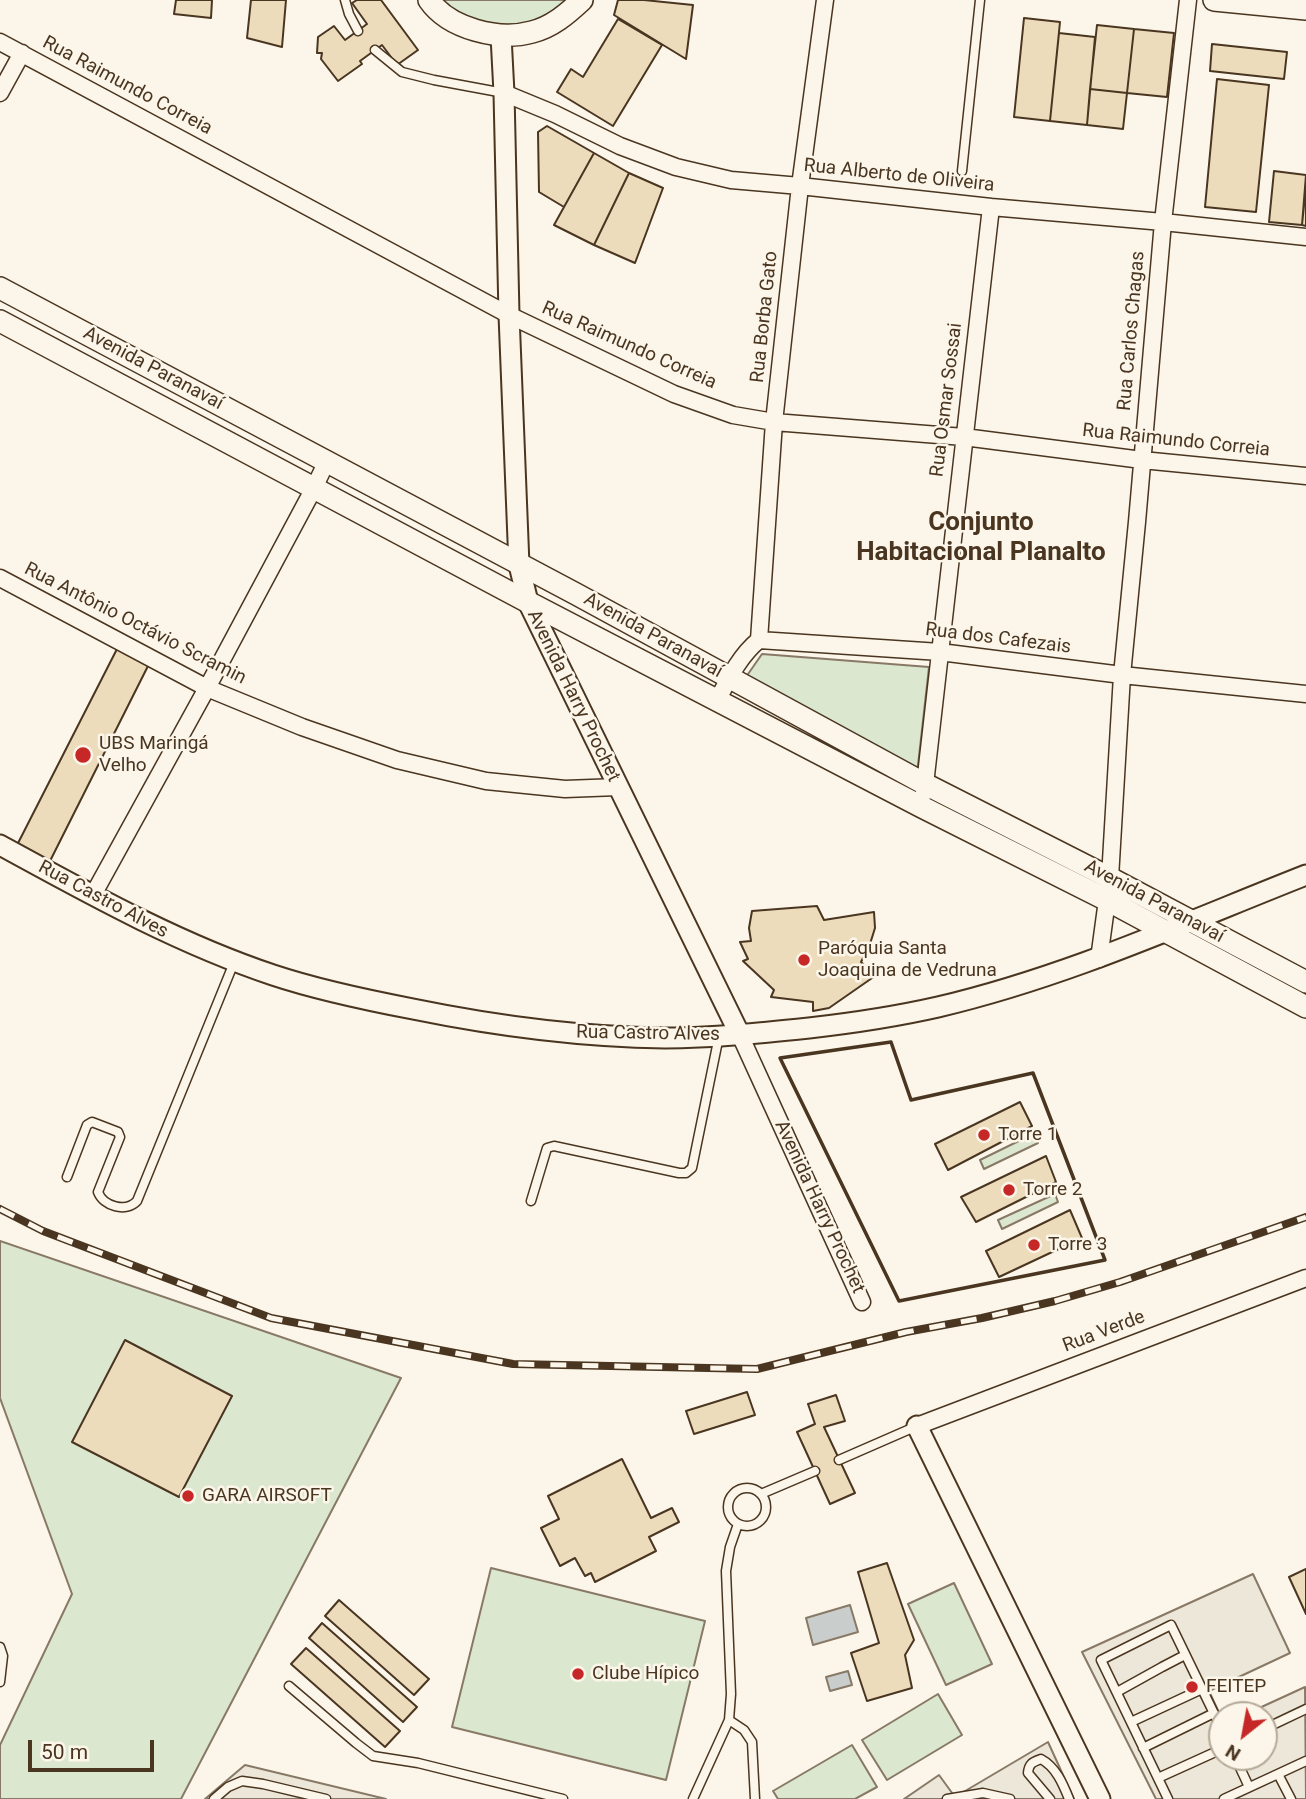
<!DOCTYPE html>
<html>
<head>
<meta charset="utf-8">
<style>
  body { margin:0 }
  #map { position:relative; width:1306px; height:1799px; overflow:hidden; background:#fbf6e9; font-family:Roboto,sans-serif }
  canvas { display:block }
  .north { position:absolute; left:1208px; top:1701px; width:70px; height:70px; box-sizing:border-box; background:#fbf6e9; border:2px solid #b4a999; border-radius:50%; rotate:211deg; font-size:19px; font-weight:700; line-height:28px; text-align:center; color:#4a3520 }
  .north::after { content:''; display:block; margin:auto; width:24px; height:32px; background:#c62828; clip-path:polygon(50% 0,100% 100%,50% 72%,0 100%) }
  .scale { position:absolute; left:28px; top:1740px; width:126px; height:32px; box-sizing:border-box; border:4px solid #4a3520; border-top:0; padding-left:9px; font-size:21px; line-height:24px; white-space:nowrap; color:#4a3520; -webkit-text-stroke:5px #fbf6e9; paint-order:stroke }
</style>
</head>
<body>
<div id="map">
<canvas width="1306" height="1799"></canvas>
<div class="north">N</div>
<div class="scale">50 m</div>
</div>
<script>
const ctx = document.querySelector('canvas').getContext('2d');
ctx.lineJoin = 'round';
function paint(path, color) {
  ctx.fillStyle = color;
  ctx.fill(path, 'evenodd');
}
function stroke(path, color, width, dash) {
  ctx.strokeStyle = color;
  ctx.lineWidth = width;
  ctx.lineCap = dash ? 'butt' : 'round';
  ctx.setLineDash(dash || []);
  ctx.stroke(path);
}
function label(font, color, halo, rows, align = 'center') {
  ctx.font = font + ' Roboto,sans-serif';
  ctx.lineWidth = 5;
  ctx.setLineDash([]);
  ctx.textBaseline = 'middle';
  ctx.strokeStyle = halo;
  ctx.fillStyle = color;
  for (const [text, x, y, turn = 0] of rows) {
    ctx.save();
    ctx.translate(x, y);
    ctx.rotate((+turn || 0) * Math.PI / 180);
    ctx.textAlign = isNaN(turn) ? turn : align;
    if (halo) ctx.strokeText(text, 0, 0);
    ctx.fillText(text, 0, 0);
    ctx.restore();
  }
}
const green = new Path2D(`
  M429 0H582L501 36Z
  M762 654 929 667 917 774 746 677Z
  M1033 1134 1038 1143 984 1169 980 1160Z
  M1055 1194 1058 1202 1002 1229 998 1220Z
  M0 1241 401 1378 181 1799H0V1745L72 1594 0 1398Z
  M491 1568 705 1621 666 1780 452 1727Z
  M954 1583 992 1664 946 1685 908 1604Z
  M938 1694 962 1735 887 1780 862 1740Z
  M852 1745 877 1787 855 1799H778L773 1791Z`);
paint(green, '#dce7d0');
stroke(green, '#887966', 2);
const parking = new Path2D(`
  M1253 1574 1290 1653 1209 1691 1222 1719V1757H1264V1715H1244L1305 1687 1306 1799H1156L1082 1652Z
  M1048 1742 1074 1799H904L939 1775 955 1797Z
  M245 1765 386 1799H205Z`);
paint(parking, '#ede7d9');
stroke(parking, '#887966', 2);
const water = new Path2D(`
  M850 1605 858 1632 813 1645 806 1618Z
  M848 1671 852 1685 830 1691 826 1677Z`);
paint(water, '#c9cecd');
stroke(water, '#887966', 2);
const building = new Path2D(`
  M176 0H212L211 18 174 14Z
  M251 0H286L282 47 247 38Z
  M357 0H381L418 50 397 65 382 45 360 61 362 64 338 81 321 59 322 53H317L318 37 334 26 345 40 367 24 352 3Z
  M618 0H644L693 5 686 59 614 15Z
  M1024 18 1060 22 1050 121 1014 117Z
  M618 19 662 45 613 126 557 92 571 69 583 77Z
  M1097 25 1134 29 1127 93 1090 89Z
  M1134 29 1174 33 1167 97 1127 93Z
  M1059 33 1095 37 1087 125 1050 121Z
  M1212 44 1287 52 1284 79 1210 71Z
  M1217 79 1269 85 1256 212 1205 207Z
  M1090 89 1127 93 1123 129 1087 125Z
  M547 126 594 153 564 207 539 192 538 132Z
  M594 153 629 173 594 245 554 225Z
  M1274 171 1306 175 1302 225 1269 222Z
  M629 173 663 188 635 263 594 245Z
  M1306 186V226L1302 225Z
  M118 647 152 658 46 869 14 851Z
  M817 906 824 920 874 912 875 928 870 944 861 962 875 976 829 1008 813 1011V1002L771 997 774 990 743 961 748 959 740 942 751 941 749 928 752 911Z
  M1020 1102 1032 1126 948 1170 935 1144Z
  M1046 1156 1056 1182 976 1222 961 1197Z
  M1070 1210 1082 1238 999 1277 986 1251Z
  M125 1340 232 1396 179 1497 72 1442Z
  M747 1392 755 1415 694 1434 686 1411Z
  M836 1395 845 1421 824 1427 855 1493 830 1504 797 1432 815 1424 808 1404Z
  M622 1459 651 1518 672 1508 679 1522 649 1537 656 1551 595 1582 591 1573 585 1576 575 1558 560 1566 541 1528 559 1519 548 1496Z
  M887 1563 914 1640 905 1655 912 1688 867 1701 851 1653 879 1643 858 1572Z
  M1306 1569V1614L1289 1577Z
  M339 1600 429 1679 414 1695 325 1616Z
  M322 1623 417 1707 403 1722 309 1638Z
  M306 1648 400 1731 385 1747 291 1664Z`);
paint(building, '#ecdcbc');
stroke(building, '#4a3520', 2);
const service = new Path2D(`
  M345 0 349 14 358 31
  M375 50 402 72 434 80 504 93
  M962 171 980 0
  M67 1177 87 1125 92 1122 118 1132 120 1137 98 1192C103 1206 126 1213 137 1201L235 960
  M531 1201 547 1148 554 1146 679 1173H686L692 1168 719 1036
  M839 1460 917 1426
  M728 1507a19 19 0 1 1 38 0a19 19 0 1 1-38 0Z
  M761 1494 815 1471
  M0 1647 3 1656 0 1682
  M289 1686 356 1743 373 1756 418 1763 563 1799
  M1117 1692 1162 1667 1185 1655
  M729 1720 744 1730 752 1742 755 1799
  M1131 1722 1202 1689
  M1264 1729 1306 1709
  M1143 1748 1214 1713
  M1235 1757 1249 1787
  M1278 1774 1291 1799
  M1158 1778 1222 1749
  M214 1799 228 1787 242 1781 263 1784 326 1799
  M693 1799 729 1720 731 1694 726 1571 730 1547 738 1524
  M947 1799 983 1793 1010 1799
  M1050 1799 1028 1773C1029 1763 1033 1762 1041 1759 1056 1767 1063 1784 1069 1799
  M1168 1799 1101 1660 1171 1625 1222 1730
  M1224 1799 1306 1761`);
const minor = new Path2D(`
  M0 42 509 315 674 394 733 415 774 422 964 437 1142 460 1306 476
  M0 93 22 53
  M504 93 555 114 620 146 676 167 731 180 800 186 991 207 1163 222 1306 237
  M0 578 207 688 302 727 397 760 486 781 565 789 618 787
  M759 640 774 422 800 186 825 0
  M717 701C728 680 740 655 759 640L940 652 1122 675 1306 694
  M924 793 991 207
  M93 895 207 688 314 488 327 461
  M1099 959 1110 878 1122 675 1137 522 1163 222 1188 0
  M740 1035 862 1302
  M917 1426 1306 1278`);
const tertiary = new Path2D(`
  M501 36 504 93 509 315 519 565 528 602 740 1035
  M0 845C88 893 177 943 273 975 318 990 366 1000 413 1009 496 1026 580 1037 665 1038 713 1038 761 1033 809 1028 853 1023 894 1017 938 1007 1066 977 1184 923 1306 875
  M917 1426 1100 1799`);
const secondary = new Path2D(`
  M429 0C449 29 499 41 532 32 552 27 567 14 582 0
  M1214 0 1306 9
  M0 288 576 594 925 784 1110 878 1306 982
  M0 321 528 602 922 807 1107 900 1306 1007`);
stroke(service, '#4a3520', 11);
stroke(minor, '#4a3520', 19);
stroke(tertiary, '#4a3520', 23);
stroke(secondary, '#4a3520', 24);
stroke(service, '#fbf6e9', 8);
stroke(minor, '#fbf6e9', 16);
stroke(tertiary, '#fbf6e9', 19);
stroke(secondary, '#fbf6e9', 21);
const rail = new Path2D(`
  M0 1209 43 1231 271 1318 513 1364 757 1369 906 1332 982 1318 1055 1301 1120 1282 1306 1217`);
stroke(rail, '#4a3520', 8);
stroke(rail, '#fbf6e9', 5, [16]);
stroke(new Path2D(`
  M891 1042 911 1100 1033 1073 1105 1260 899 1301 780 1058Z`), '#4a3520', 3.5);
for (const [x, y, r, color] of [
  [83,755,9,"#c62828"],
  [804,960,7,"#c62828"],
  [984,1135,7,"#c62828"],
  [1009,1190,7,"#c62828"],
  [1034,1245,7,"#c62828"],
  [188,1496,7,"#c62828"],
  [578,1674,7,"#c62828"],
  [1192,1687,7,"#c62828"]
]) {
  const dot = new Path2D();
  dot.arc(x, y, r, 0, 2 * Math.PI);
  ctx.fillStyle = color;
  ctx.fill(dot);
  stroke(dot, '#fbf6e9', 2.5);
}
label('19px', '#4a3520', '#fbf6e9', [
  ["Rua Raimundo Correia",127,86,28],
  ["Rua Alberto de Oliveira",899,176,6],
  ["Rua Borba Gato",765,317,-84],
  ["Rua Carlos Chagas",1132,331,-85],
  ["Rua Raimundo Correia",629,346,24],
  ["Avenida Paranavaí",153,369,28],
  ["Rua Osmar Sossai",947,400,-83],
  ["Rua Raimundo Correia",1176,441,6],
  ["Rua Antônio Octávio Scramin",135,624,27],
  ["Avenida Paranavaí",653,636,29],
  ["Rua dos Cafezais",998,639,7],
  ["Avenida Harry Prochet",573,696,64],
  ["Rua Castro Alves",103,900,28],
  ["Avenida Paranavaí",1154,902,28],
  ["Rua Castro Alves",648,1034,1],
  ["Avenida Harry Prochet",819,1207,65],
  ["Rua Verde",1104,1332,-21]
]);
label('19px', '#4a3520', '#fbf6e9', [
  ["UBS Maringá",99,744],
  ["Velho",99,766],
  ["Paróquia Santa",818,949],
  ["Joaquina de Vedruna",818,971],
  ["Torre 1",998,1135],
  ["Torre 2",1023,1190],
  ["Torre 3",1048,1245],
  ["GARA AIRSOFT",202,1496],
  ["Clube Hípico",592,1674],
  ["FEITEP",1206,1687]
], 'left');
label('bold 26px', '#4a3520', '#fbf6e9', [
  ["Conjunto",981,523],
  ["Habitacional Planalto",981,553]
]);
</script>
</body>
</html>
